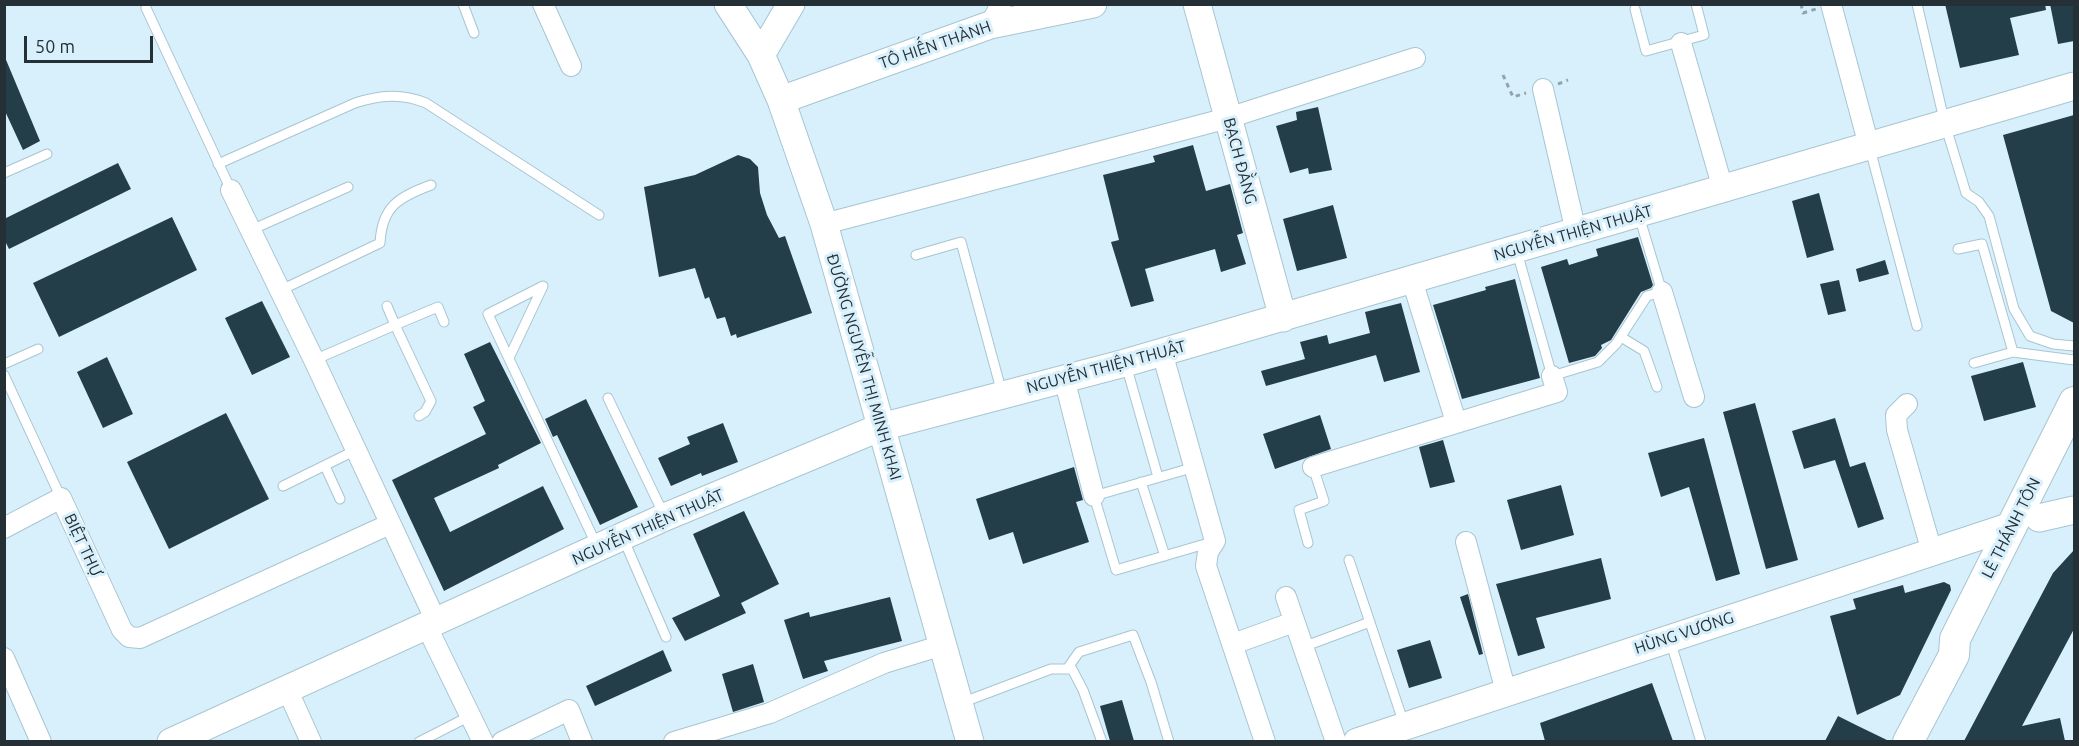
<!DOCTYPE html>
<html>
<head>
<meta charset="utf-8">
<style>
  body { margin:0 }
  #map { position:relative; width:2079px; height:746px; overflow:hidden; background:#d8f0fb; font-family:Ubuntu,sans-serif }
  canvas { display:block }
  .frame { position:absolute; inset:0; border:6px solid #253036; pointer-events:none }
  .scale { position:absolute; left:24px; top:36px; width:129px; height:27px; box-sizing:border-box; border:3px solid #253036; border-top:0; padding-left:8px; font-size:18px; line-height:21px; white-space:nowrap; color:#253036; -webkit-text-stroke:4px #d8f0fb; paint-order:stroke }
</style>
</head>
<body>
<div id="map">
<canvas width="2079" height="746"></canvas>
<div class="frame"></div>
<div class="scale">50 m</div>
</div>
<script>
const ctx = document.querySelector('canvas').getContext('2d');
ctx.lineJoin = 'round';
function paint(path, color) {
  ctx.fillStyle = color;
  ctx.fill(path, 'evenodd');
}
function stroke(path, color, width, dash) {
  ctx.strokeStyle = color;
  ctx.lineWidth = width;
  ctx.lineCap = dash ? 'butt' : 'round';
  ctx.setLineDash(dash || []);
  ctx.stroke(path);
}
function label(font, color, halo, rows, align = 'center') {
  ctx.font = font + ' Ubuntu,sans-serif';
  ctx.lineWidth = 6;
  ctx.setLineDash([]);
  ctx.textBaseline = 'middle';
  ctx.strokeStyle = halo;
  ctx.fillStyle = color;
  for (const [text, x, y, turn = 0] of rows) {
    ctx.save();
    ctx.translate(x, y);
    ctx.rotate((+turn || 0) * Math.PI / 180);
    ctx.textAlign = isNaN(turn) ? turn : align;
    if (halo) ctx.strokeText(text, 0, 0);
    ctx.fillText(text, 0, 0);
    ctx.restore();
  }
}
paint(new Path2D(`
  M1945 4H2045L2046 10 2010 18 2019 55 1960 68Z
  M2050 4H2074V41L2058 44Z
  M4 55 40 141 23 150 4 109Z
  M1318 107 1332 170 1309 174 1308 168 1290 173 1276 126 1297 120 1296 112Z
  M2074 115V323L2051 311 2003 135Z
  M1193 145 1206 191 1230 184 1243 233 1237 235 1246 264 1221 272 1215 249 1145 269 1154 301 1131 307 1111 242 1119 240 1103 175 1155 162 1153 156Z
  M738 155 750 159 758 167 760 193 767 215 779 238 785 236 812 313 737 338 736 334 731 336 725 317 717 319 709 297 705 299 695 268 659 277 644 187 695 175Z
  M118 163 131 189 9 249 4 239V219Z
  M1819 193 1834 250 1807 258 1792 201Z
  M1333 205 1347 258 1297 271 1283 219Z
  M172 217 197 270 59 337 33 283Z
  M1638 237 1653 285 1651 288 1641 292 1611 340 1601 345 1602 348 1595 356 1569 363 1541 267 1567 259 1569 265 1598 256 1596 249Z
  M1885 260 1889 274 1859 282 1856 269Z
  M1515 279 1540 378 1462 399 1433 305 1486 290 1485 287Z
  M1839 280 1846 311 1828 315 1820 284Z
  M262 301 290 357 252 375 225 318Z
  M1401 303 1420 372 1384 382 1376 355 1266 386 1261 371 1305 359 1300 342 1327 335 1329 344 1370 333 1365 312Z
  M490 342 541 443 498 465 499 468 434 498 450 532 543 486 564 529 444 591 392 480 486 434 473 407 485 401 464 354Z
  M107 357 133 414 103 428 77 372Z
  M2023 362 2036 407 1984 421 1971 376Z
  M586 399 638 507 600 525 557 435 553 437 545 419Z
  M1755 403 1798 560 1766 569 1723 412Z
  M226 413 269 499 169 549 127 462Z
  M1320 415 1331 449 1275 469 1263 434Z
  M1835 418 1850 467 1865 462 1884 519 1858 528 1835 460 1804 469 1792 431Z
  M723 423 738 462 702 476 701 473 671 486 658 458 690 444 687 437Z
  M1704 438 1740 574 1716 581 1689 487 1661 497 1648 453Z
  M1443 440 1455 482 1430 488 1419 447Z
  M1074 467 1083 500 1076 502 1089 542 1023 564 1013 532 989 540 976 499Z
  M1561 485 1574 535 1521 550 1507 500Z
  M744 511 779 584 741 603 746 613 685 641 672 618 720 596 693 534Z
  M2074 550V629L2022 726 2060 718 2065 741H1964L2053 573Z
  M1601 558 1611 599 1536 618 1545 648 1518 656 1496 584Z
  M1944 582 1950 585 1951 590 1900 695 1857 715 1830 616 1856 609 1853 599 1903 585 1905 593Z
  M1468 594 1483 654 1479 655 1460 597Z
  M890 597 902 641 824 661 828 671 803 679 784 620 809 612 810 617Z
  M1430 640 1442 678 1409 688 1397 650Z
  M663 650 672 671 595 706 586 686Z
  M753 664 764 702 733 712 722 674Z
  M1652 683 1673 741H1545L1540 723Z
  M1122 700 1134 741H1110L1100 706Z
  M1838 716 1858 726 1889 741H1825Z`), '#243e49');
const lane = new Path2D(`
  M463 4 474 33
  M1917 4 1945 124 1966 193 1979 202 1989 216 2014 309 2030 336 2053 344 2074 346
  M146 8 231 190
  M1635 9 1646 51 1704 35 1696 4
  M1870 149 1917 326
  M218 164 355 103C380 95 401 93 426 103L599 215
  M4 173 47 154
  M251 230 348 187
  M1958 249 1982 244 2013 352 2074 360
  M1517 252 1552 376 1598 362 1616 344 1647 296 1662 292 1639 216
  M916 255 961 242 1002 393
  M281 290 380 243C382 206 399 197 431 185
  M1621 337 1644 351 1657 387
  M509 358 543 286 488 314 596 544
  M314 360 395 325 387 306
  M1974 363 2013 352
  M4 364 38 349
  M1126 365 1158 477
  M4 375 61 498
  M608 398 664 515
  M419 416 425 412 431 401 395 325 438 307 444 322
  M325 466 340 499
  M1195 467 1094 496 1116 570 1212 542
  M1141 482 1165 556
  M283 486 356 450
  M623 538 666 637
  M1308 543 1299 510 1324 501 1313 467
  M1349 560 1404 724
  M1670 640 1701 742
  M1303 647 1370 622
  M1067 669 1079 652 1133 635 1151 682 1169 742
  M961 703 1051 669H1072L1083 690 1102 742
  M419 742 470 716`);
const street = new Path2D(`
  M543 4 571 66
  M1831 4 1869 146
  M990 25 1001 4
  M1681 43 1723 189
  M1543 89 1576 232
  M231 190 314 360 436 621
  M824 224 1228 118 1415 58
  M1412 280 1456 422
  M1662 292 1694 397
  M1162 352 1215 541 1208 552 1206 566 1265 742
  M1064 378 1094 496
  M1907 404 1896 415 1897 430 1932 552
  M1313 467 1557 392 1552 376
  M4 528 61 498 122 630 129 637 140 638 390 524
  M1466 542 1506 692
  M1286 597 1336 742
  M426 625 483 742
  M1233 644 1294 622
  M4 658 41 742
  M287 689 311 742
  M502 742 569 710 582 742
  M674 742 770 713 884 663 943 645`);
const secondary = new Path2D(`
  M728 4 761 55 781 100 824 224 970 742
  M1197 4 1283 318
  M761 55 791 4
  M781 100 990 25 1093 4
  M2039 518 2074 510
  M171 742 665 517 881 427 1125 363 2074 86
  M1357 742 2011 526`);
const primary = new Path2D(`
  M1908 742 1954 655 1955 639 2074 402`);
stroke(lane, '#a7c5d2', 11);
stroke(street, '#a7c5d2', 22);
stroke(secondary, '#a7c5d2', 29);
stroke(primary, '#a7c5d2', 32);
stroke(new Path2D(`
  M1801 4 1803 13 1816 9
  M1503 75 1513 97 1526 93
  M1558 84 1568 80`), '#91a4ad', 3, [4.5, 4.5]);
stroke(lane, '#fff', 9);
stroke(street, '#fff', 20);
stroke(secondary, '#fff', 27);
stroke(primary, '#fff', 30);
label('16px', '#253036', '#d8f0fb', [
  ["TÔ HIẾN THÀNH",935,45,-19],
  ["BẠCH ĐẰNG",1240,161,75],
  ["NGUYỄN THIỆN THUẬT",1573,233,-16],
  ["ĐƯỜNG NGUYỄN THỊ MINH KHAI",864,367,74],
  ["NGUYỄN THIỆN THUẬT",1106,367,-15],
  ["NGUYỄN THIỆN THUẬT",648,527,-24],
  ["LÊ THÁNH TÔN",2011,528,-63],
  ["BIỆT THỰ",83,545,65],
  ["HÙNG VƯƠNG",1684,633,-18]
]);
</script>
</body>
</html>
